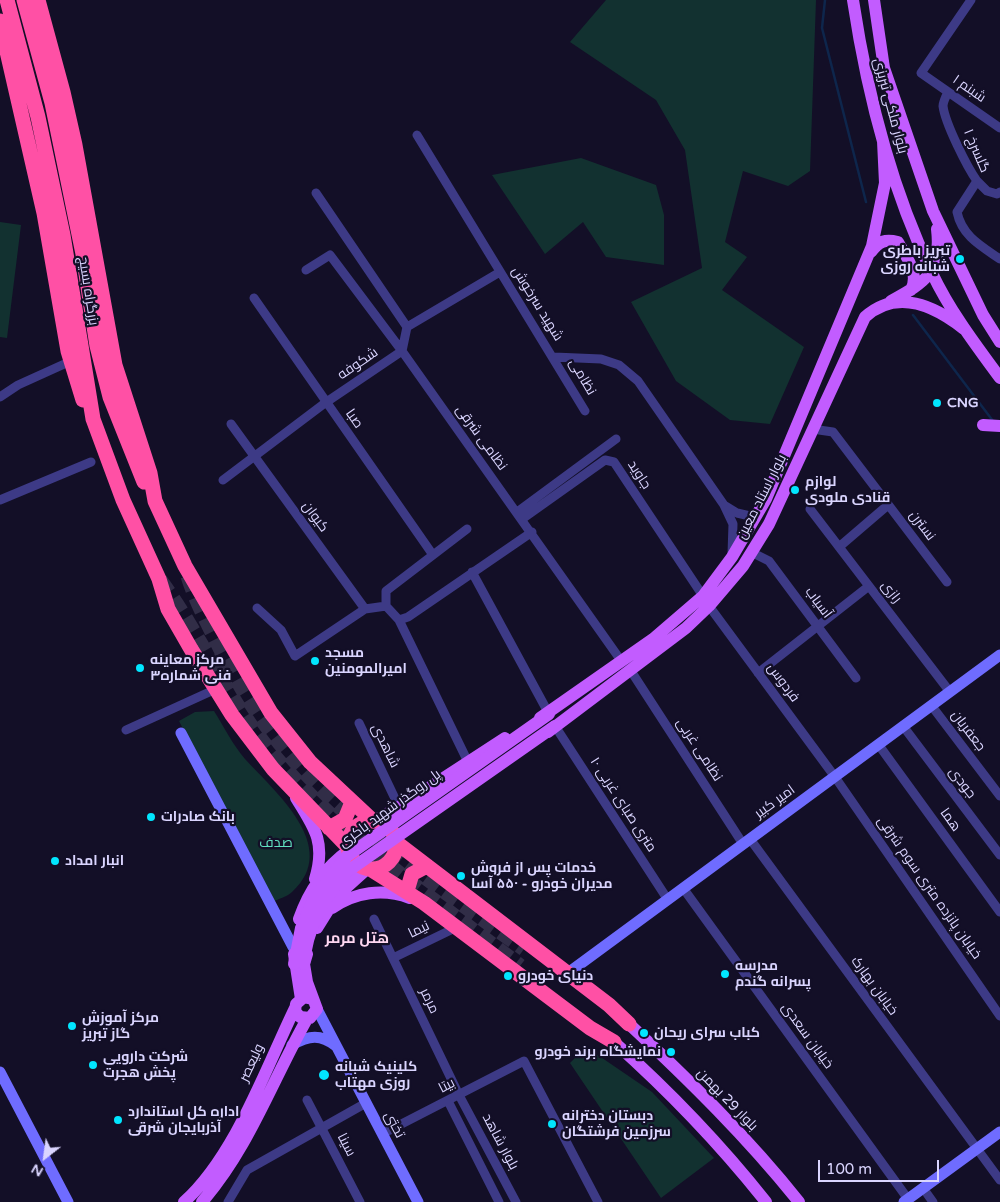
<!DOCTYPE html>
<html>
<head>
<meta charset="utf-8">
<style>
  body { margin:0 }
  #map { position:relative; width:1000px; height:1202px; overflow:hidden; background:#130f27; font-family:"Varela Round",sans-serif }
  canvas { display:block }
  .north { position:absolute; left:20px; top:1132px; width:50px; height:50px; -webkit-text-stroke:4px #130f27; paint-order:stroke; rotate:210deg; font-size:14px; font-weight:700; line-height:20px; text-align:center; color:#dad5ff }
  .north::after { content:''; display:block; margin:auto; width:18px; height:22px; background:#dad5ff; clip-path:polygon(50% 0,100% 100%,50% 72%,0 100%) }
  .scale { position:absolute; left:818px; top:1160px; width:121px; height:22px; box-sizing:border-box; border:2px solid #dad5ff; border-top:0; padding-left:6px; font-size:15px; line-height:18px; white-space:nowrap; color:#dad5ff; -webkit-text-stroke:4px #130f27; paint-order:stroke }
</style>
</head>
<body>
<div id="map">
<canvas width="1000" height="1202"></canvas>
<div class="north">N</div>
<div class="scale">100 m</div>
</div>
<script>
const ctx = document.querySelector('canvas').getContext('2d');
ctx.lineJoin = 'round';
function paint(path, color) {
  ctx.fillStyle = color;
  ctx.fill(path, 'evenodd');
}
function stroke(path, color, width, dash) {
  ctx.strokeStyle = color;
  ctx.lineWidth = width;
  ctx.lineCap = dash ? 'butt' : 'round';
  ctx.setLineDash(dash || []);
  ctx.stroke(path);
}
function label(font, color, halo, rows, align = 'center') {
  ctx.font = font + ' "Varela Round",Cairo,sans-serif';
  ctx.lineWidth = 4.5;
  ctx.setLineDash([]);
  ctx.textBaseline = 'middle';
  ctx.strokeStyle = halo;
  ctx.fillStyle = color;
  for (const [text, x, y, turn = 0] of rows) {
    ctx.save();
    ctx.translate(x, y);
    ctx.rotate((+turn || 0) * Math.PI / 180);
    ctx.textAlign = isNaN(turn) ? turn : align;
    if (halo) ctx.strokeText(text, 0, 0);
    ctx.fillText(text, 0, 0);
    ctx.restore();
  }
}
paint(new Path2D(`
  M606 0H816L810 171 788 186 743 171 725 242 747 257 722 290 804 347 770 424 730 420 676 381 631 302 702 268 685 150 656 100 570 42Z
  M581 158 656 185 664 215V265L606 257 583 222 545 254 492 175Z
  M0 222 21 225 7 338 0 337Z
  M214 711C224 727 233 745 245 759 274 791 342 847 292 892 287 897 278 899 272 902L179 721 195 712Z
  M586 1047 652 1092 714 1158 661 1198 570 1063Z`), '#123130');
stroke(new Path2D(`
  M825 0 822 28 866 202
  M913 315 993 421`), '#0e264c', 2.5);
stroke(new Path2D(`
  M188 576C195 599 206 620 217 642 233 674 251 707 274 736 341 823 436 885 524 949
  M160 580C199 633 225 694 266 746 337 834 432 897 520 966`), '#312d47', 15, [15, 8]);
stroke(new Path2D(`
  M971 0 921 73 1000 128
  M948 92C946 96 943 102 943 106 945 123 967 167 977 181L957 212C962 236 981 246 1000 259
  M417 135 585 411
  M977 181 987 191 997 194 1000 192
  M316 193 407 327
  M306 270 330 255 402 351 622 662
  M254 298 433 555
  M554 357 601 359 619 365 638 381 724 505
  M0 397 18 385 71 361
  M231 424 365 609 386 606
  M812 429 833 432 947 582
  M223 480 325 403 402 351 407 327 500 272
  M0 500 91 462
  M810 509 950 692
  M517 512 616 439
  M522 519 605 460 614 462 703 596
  M467 529 386 591V606L399 620 408 617 532 532
  M839 547 888 505
  M751 552 769 561 856 678
  M732 554 733 524 724 505 737 513 750 516 759 510
  M472 572 549 714
  M709 606 835 777 1000 1016
  M257 608 281 630 295 656 365 609
  M399 620 468 762
  M631 671 743 844
  M758 673 869 586
  M931 705 1000 796
  M359 723 399 807
  M555 726 668 900
  M903 726 1000 855
  M126 730 216 689
  M878 744 1000 912
  M750 839 1000 1180
  M683 888 908 1199
  M374 919 459 1095 516 1202
  M393 958 457 927
  M307 1100 360 1202
  M448 1101 499 1202
  M382 1134 524 1061 598 1202
  M923 1188 933 1202
  M228 1202 247 1170 366 1103`), '#3d3a86', 9);
stroke(new Path2D(`
  M181 733 293 947
  M568 973 1000 655
  M317 1009 418 1202
  M292 1045C309 1035 321 1034 336 1046
  M0 1072 68 1202
  M904 1202 1000 1132`), '#6f6cff', 11);
stroke(new Path2D(`
  M853 0C867 93 891 188 932 273 950 311 975 344 1000 378
  M874 0 884 68 933 211 983 315 1000 342
  M871 252C879 241 885 239 898 242 906 257 920 273 911 290
  M891 301C926 282 942 272 937 229
  M983 425 1000 426
  M540 718 653 639 703 596 732 557 766 499 872 246 885 183 883 141
  M548 732 686 628 709 606 743 566 769 524 865 317C897 288 935 306 964 329
  M296 798C315 828 326 843 315 879
  M374 821 399 807 505 738
  M332 908C355 892 383 888 410 898
  M299 919C309 890 324 868 349 850
  M317 928 337 896 368 868
  M294 954 301 999
  M307 954 304 964 307 982 317 1009 310 1018 300 1017 295 1011 296 1004 304 997 312 999
  M629 1024C689 1080 748 1138 799 1202
  M614 1042C669 1091 720 1144 766 1202
  M184 1202C235 1156 265 1070 295 1008
  M202 1202C249 1148 272 1081 307 1019`), '#c25cff', 12);
stroke(new Path2D(`
  M7 0 38 117 63 235 93 419 123 500 159 579 168 609 191 649 232 715 273 769 348 847
  M24 0 52 103 83 254 97 346 110 397 144 482
  M38 0 63 92 75 145 115 365 150 473 155 501 185 566 271 713 310 762 372 820
  M0 21 44 213 68 351 83 400
  M348 845a24 24 0 1 1 48 0a24 24 0 1 1-48 0Z
  M329 828 345 819 352 802
  M397 843 609 1005 629 1024
  M370 869 424 903 590 1028 614 1042
  M407 891 412 874 427 866`), '#ff50a5', 15);
stroke(new Path2D(`
  M294 964 301 928 313 900 347 856 549 714
  M304 964C307 928 323 898 348 871L555 726`), '#c25cff', 12);
for (const [x, y, r, color] of [
  [960,259,5,"#01e6ff"],
  [937,403,5,"#01e6ff"],
  [795,490,5,"#01e6ff"],
  [315,661,5,"#01e6ff"],
  [140,668,5,"#01e6ff"],
  [151,817,5,"#01e6ff"],
  [55,861,5,"#01e6ff"],
  [461,876,5,"#01e6ff"],
  [725,974,5,"#01e6ff"],
  [508,976,5,"#01e6ff"],
  [72,1026,5,"#01e6ff"],
  [644,1033,5,"#01e6ff"],
  [671,1052,5,"#01e6ff"],
  [93,1065,5,"#01e6ff"],
  [324,1075,6,"#01e6ff"],
  [118,1120,5,"#01e6ff"],
  [552,1124,5,"#01e6ff"]
]) {
  const dot = new Path2D();
  dot.arc(x, y, r, 0, 2 * Math.PI);
  ctx.fillStyle = color;
  ctx.fill(dot);
  stroke(dot, '#130f27', 2);
}
label('14px', '#dad5ff', '#130f27', [
  ["شبنم ۱",969,89,35],
  ["بلوار ملکى تبریزى",890,106,75],
  ["گلسرخ ۱",976,151,67],
  ["بزرگراه بسیج",88,291,81],
  ["شهید سرخوش",537,304,58],
  ["شکوفه",358,364,-34],
  ["نظامی",582,377,60],
  ["صبا",354,419,55],
  ["نظامی شرقی",481,438,54],
  ["جاوید",639,475,57],
  ["بلوار استاد معین",762,497,-63],
  ["کیوان",315,517,54],
  ["نسترن",922,526,53],
  ["رازی",891,592,52],
  ["آسیاب",818,603,53],
  ["فردوس",783,683,54],
  ["جعفریان",968,731,53],
  ["شاهدی",385,746,64],
  ["نظامی غربی",699,750,57],
  ["جودی",962,783,53],
  ["امیر کبیر",775,802,-36],
  ["۱۰ متری صبای غربی",623,805,57],
  ["پل روگذر شهید باکری",390,809,-36],
  ["هما",950,820,54],
  ["خیابان پانزده متری سوم شرقی",929,888,55],
  ["نیما",419,930,-26],
  ["خیابان بهارک",874,986,54],
  ["مرمر",429,1001,64],
  ["خیابان سعدی",807,1036,54],
  ["ولیعصر",252,1063,-65],
  ["بیتا",447,1086,-27],
  ["بلوار 29 بهمن",727,1100,46],
  ["تختى",394,1125,62],
  ["بلوار شاهد",500,1142,62],
  ["سینا",346,1145,63]
]);
label('bold 14px', '#dad5ff', '#130f27', [
  ["تبریز باطری",950,251,"right"],
  ["شبانه روزی",950,267,"right"],
  ["CNG",947,403],
  ["لوازم",805,482],
  ["قنادی ملودی",805,498],
  ["مسجد",325,653],
  ["امیرالمومنین",325,669],
  ["مرکز معاینه",150,660],
  ["فنی شماره۳",150,676],
  ["بانک صادرات",161,817],
  ["انبار امداد",65,861],
  ["خدمات پس از فروش",471,868],
  ["مدیران خودرو - ۵۵۰ آسا",471,884],
  ["مدرسه",735,966],
  ["پسرانه گندم",735,982],
  ["دنیای خودرو",518,976],
  ["مرکز آموزش",82,1018],
  ["گاز تبریز",82,1034],
  ["کباب سرای ریحان",654,1033],
  ["نمایشگاه برند خودرو",661,1052,"right"],
  ["شرکت دارویی",103,1057],
  ["پخش هجرت",103,1073],
  ["کلینیک شبانه",335,1067],
  ["روزی مهتاب",335,1083],
  ["اداره کل استاندارد",128,1112],
  ["آذربایجان شرقی",128,1128],
  ["دبستان دخترانه",562,1116],
  ["سرزمین فرشتگان",562,1132]
], 'left');
label('14px', '#60e0c0', '#130f27', [
  ["صدف",276,843]
]);
label('bold 15px', '#ffd7f1', '#130f27', [
  ["هتل مرمر",357,939]
]);
</script>
</body>
</html>
